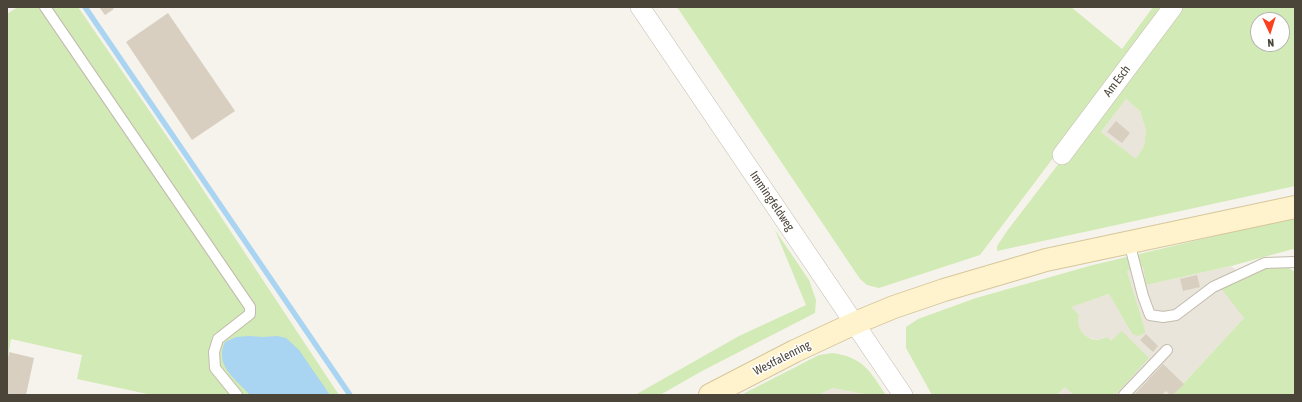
<!DOCTYPE html>
<html>
<head>
<meta charset="utf-8">
<style>
  body { margin:0 }
  #map { position:relative; width:1302px; height:402px; overflow:hidden; background:#f6f3ec; font-family:"Asap Condensed",sans-serif }
  canvas { display:block }
  .frame { position:absolute; inset:0; border:8px solid #4b4439; pointer-events:none }
  .north { position:absolute; left:1250px; top:12px; width:40px; height:40px; box-sizing:border-box; background:#fff; border:1px solid #b7b4b0; border-radius:50%; rotate:176deg; font-size:11px; font-weight:700; line-height:16px; text-align:center; color:#4b4439 }
  .north::after { content:''; display:block; margin:auto; width:14px; height:18px; background:#fc3f1d; clip-path:polygon(50% 0,100% 100%,50% 72%,0 100%) }
</style>
</head>
<body>
<div id="map">
<canvas width="1302" height="402"></canvas>
<div class="frame"></div>
<div class="north">N</div>
</div>
<script>
const ctx = document.querySelector('canvas').getContext('2d');
ctx.lineJoin = 'round';
function paint(path, color) {
  ctx.fillStyle = color;
  ctx.fill(path, 'evenodd');
}
function stroke(path, color, width, dash) {
  ctx.strokeStyle = color;
  ctx.lineWidth = width;
  ctx.lineCap = dash ? 'butt' : 'round';
  ctx.setLineDash(dash || []);
  ctx.stroke(path);
}
function label(font, color, halo, rows, align = 'center') {
  ctx.font = font + ' "Asap Condensed",sans-serif';
  ctx.lineWidth = 3;
  ctx.setLineDash([]);
  ctx.textBaseline = 'middle';
  ctx.strokeStyle = halo;
  ctx.fillStyle = color;
  for (const [text, x, y, turn = 0] of rows) {
    ctx.save();
    ctx.translate(x, y);
    ctx.rotate((+turn || 0) * Math.PI / 180);
    ctx.textAlign = isNaN(turn) ? turn : align;
    if (halo) ctx.strokeText(text, 0, 0);
    ctx.fillText(text, 0, 0);
    ctx.restore();
  }
}
paint(new Path2D(`
  M1126 99 1140 111 1146 130 1144 146 1136 160 1101 132Z
  M1231 266 1243 276 1244 318 1173 395H1057L1088 364 1107 337 1101 340 1094 339 1086 337 1080 330 1078 324V318L1070 307 1109 294 1132 334 1144 326 1127 271 1143 267 1146 285Z
  M833 388 869 395H818Z`), '#eae5da');
paint(new Path2D(`
  M18 7H78L188 167 339 395H152L77 379 82 355 11 339 7 362V14Z
  M677 7H1071L1122 49 1153 7H1167L980 255 879 288 867 285 860 279Z
  M1179 7H1295V186L997 251V246L1007 231ZM1258 20H1282V44H1258ZM1126 99 1140 111 1146 130 1144 146 1136 159 1101 132Z
  M1295 217V251L1293 249 1231 266 1146 285 1143 267 1127 271 1144 326 1145 333 1138 336 1132 334 1109 294 1071 307 1079 315C1074 331 1091 346 1107 337L1111 341 1122 331 1149 358 1115 395H1074L1065 387 1057 395H932L906 348V327L918 319 976 298 1093 265Z
  M775 230 809 280 816 300 815 313 702 371 660 395H635L739 336 806 305Z
  M1271 267 1289 268 1295 272V395H1173L1244 318 1221 288 1243 276Z
  M833 353C864 358 869 370 886 395H869L833 388 818 395H741L819 355Z`), '#d2eab5');
paint(new Path2D(`
  M249 336 263 337 277 336 286 338 299 350 330 395H250C236 379 214 366 225 342L236 337Z`), '#a9d4f2');
stroke(new Path2D(`
  M85 7 350 395`), '#a9d4f2', 5.5);
paint(new Path2D(`
  M99 7H112L114 9 105 15Z
  M168 13 235 111 192 140 126 42Z
  M1116 121 1130 133 1122 143 1107 132Z
  M1197 275 1200 287 1183 291 1180 279Z
  M1146 334 1158 346 1153 352 1140 340Z
  M9 352 34 358 26 395H7V362Z
  M1163 364 1184 384 1173 395H1170L1166 391 1162 395H1134Z`), '#d8cfc1');
const lane = new Path2D(`
  M45 7 250 307V314L218 339 214 352 215 368 237 395
  M1129 242 1143 296 1150 315 1163 317 1176 315 1213 287 1265 263 1295 262
  M1124 395 1167 350`);
const street = new Path2D(`
  M640 7 903 395
  M1062 155 1173 7`);
const secondary = new Path2D(`
  M710 395 795 351 855 323 894 307 944 290 1046 260 1295 207`);
stroke(lane, '#c2bbae', 12);
stroke(street, '#c2bbae', 20);
stroke(secondary, '#d6c79b', 24);
stroke(lane, '#fff', 10);
stroke(street, '#fff', 19);
stroke(secondary, '#fff3cd', 22);
label('12px', '#4b4439', '#fff', [
  ["Am Esch",1117,81,-53],
  ["Immingfeldweg",772,201,56],
  ["Westfalenring",782,358,-27]
]);
</script>
</body>
</html>
